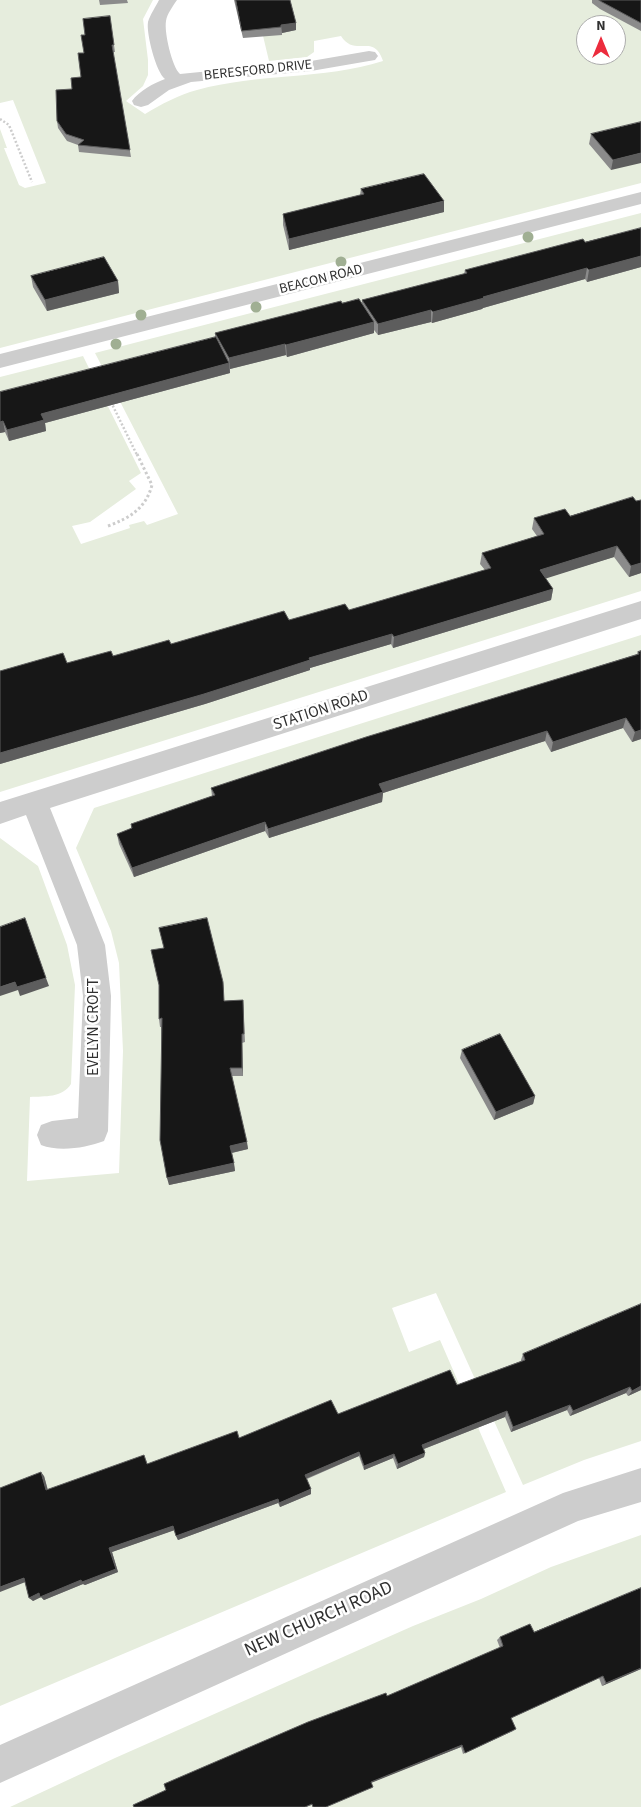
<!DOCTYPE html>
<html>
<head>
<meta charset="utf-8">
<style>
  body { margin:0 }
  #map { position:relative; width:641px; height:1807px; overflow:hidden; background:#fff; font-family:"Source Sans 3",sans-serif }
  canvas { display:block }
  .north { position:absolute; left:576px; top:15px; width:50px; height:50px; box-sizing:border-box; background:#fff; border:1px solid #acacac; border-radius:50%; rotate:0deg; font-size:14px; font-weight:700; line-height:20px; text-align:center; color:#303030 }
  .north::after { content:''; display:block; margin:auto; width:18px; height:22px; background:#ec2c3d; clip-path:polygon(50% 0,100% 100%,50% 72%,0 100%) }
</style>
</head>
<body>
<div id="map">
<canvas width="641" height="1807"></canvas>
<div class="north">N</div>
</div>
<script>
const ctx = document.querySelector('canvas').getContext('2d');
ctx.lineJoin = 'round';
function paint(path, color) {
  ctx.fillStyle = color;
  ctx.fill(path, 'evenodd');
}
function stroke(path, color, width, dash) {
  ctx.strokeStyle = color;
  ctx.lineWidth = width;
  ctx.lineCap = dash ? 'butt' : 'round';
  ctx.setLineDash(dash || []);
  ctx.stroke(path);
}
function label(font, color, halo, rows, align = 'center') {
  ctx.font = font + ' "Source Sans 3",sans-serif';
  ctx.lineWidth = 5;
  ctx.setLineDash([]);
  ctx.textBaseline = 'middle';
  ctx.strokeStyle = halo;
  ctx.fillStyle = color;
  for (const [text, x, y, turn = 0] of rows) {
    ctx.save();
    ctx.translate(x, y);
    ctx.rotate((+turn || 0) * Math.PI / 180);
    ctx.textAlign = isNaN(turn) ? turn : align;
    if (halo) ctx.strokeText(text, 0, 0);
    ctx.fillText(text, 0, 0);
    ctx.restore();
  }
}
paint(new Path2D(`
  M0 0H153L143 19 148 60V75L143 86 126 101 145 114C162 104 178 95 197 90 258 73 323 80 383 61 382 58 380 53 377 50 368 40 352 54 341 36L314 41V52L307 57 269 61 259 19 241 0H641V183L0 348V129L7 148H4L19 185 25 188 46 183 13 100 0 103ZM586 25H616V55H586Z
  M641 213V591L0 792V377L83 356 141 473 129 481 136 489 90 522 72 526 81 544 130 528 129 525 144 521 147 525 178 514 95 353Z
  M641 635V1441L584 1460 523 1485 436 1293 392 1308 409 1352 440 1340 506 1492 0 1706V838L38 866 67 945 75 985 71 1084C62 1098 45 1096 30 1097L27 1181 119 1173 123 1051 119 963 111 931 76 848 94 808Z
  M641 1535V1807H10L115 1758 413 1626 481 1599 551 1567Z`), '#e6eddd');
stroke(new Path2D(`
  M0 119 9 125 32 182
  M111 402 137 455`), '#cdcdcd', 2.5, [2, 2]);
stroke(new Path2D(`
  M108 526C130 518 146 508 152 485L137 454`), '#cdcdcd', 3, [2.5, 2.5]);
paint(new Path2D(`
  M159 0H177C173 6 167 14 166 21 164 32 172 67 180 74L311 61 369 51 375 52 378 56 375 60 369 61 311 71 191 82 169 90 148 105 141 107 134 105 132 101C139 91 154 83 165 79 156 72 146 33 148 22 150 15 156 6 159 0Z
  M641 192V204L0 368V354Z
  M641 601V619L50 808 105 945 111 996 108 1131 104 1141C86 1148 59 1152 41 1145L37 1135 41 1125 52 1121 78 1118 83 996 77 945 26 815 0 824V802Z
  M641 1468V1502L578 1521 0 1783V1745L563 1493Z`), '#cdcdcd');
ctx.fillStyle = '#a0af93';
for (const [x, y] of [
  [528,237],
  [341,262],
  [256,307],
  [141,315],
  [116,344]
]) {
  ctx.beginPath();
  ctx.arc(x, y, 5.5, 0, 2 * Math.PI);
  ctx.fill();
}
paint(new Path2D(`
  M99 0H127L128 3 100 5Z
  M234 0H290L296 23V30L282 33V35L243 38Z
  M592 0H641V31L600 9 592 3Z
  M114 45 115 52H113L131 157 79 152 78 145 67 141 58 128 57 121 72 89 81 77 84 53Z
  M641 122 611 170 589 144 591 134Z
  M361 189 444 212 289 250 283 225V214L360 195Z
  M641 228V267L587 282 585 279 483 308 482 309 432 323 431 322 378 335 374 330V333L287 357 286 355 230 369V373L45 423 46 431 9 441 5 432 0 433V392L215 337V333L342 303 362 304V300L464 274 465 270 585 242Z
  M31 276 118 281 119 293 47 311 33 287Z
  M633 497 641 573 629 577 614 557 545 578 553 589 551 600 393 648 391 644 310 668V670L205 704 0 764V671L67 663 113 656 289 620 349 610 485 570 480 564 482 553 537 536 532 529 534 518 570 516Z
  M641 651V739L632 742 623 728 551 752 545 741 383 793 382 802 269 838 265 831 134 877 119 844 117 834 131 829V824L212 796 211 788 637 654 638 652Z
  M159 928 223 982 224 1001 243 1000 245 1042 242 1043 243 1076H232L248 1149 232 1153 235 1171 169 1185 161 1027H160L159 1019 164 948Z
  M462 1050 535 1096 533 1104 494 1120 460 1058Z
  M641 1304V1390L628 1396 626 1393 570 1416 567 1410 511 1432 505 1417 424 1449 425 1453 424 1457 397 1469 393 1458 364 1470 359 1456 307 1479 311 1494 280 1507 278 1503 178 1540 174 1530 112 1552 118 1572 85 1585 83 1584 44 1600 41 1597 33 1601 25 1582 44 1476 48 1490 146 1460 147 1464 239 1438 457 1385 521 1361V1360L523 1354Z
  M641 1588V1669L602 1686 599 1678 511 1718 513 1731 463 1754 461 1747 372 1782V1788L312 1805 306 1807H134L500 1648 497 1640 500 1637 534 1632Z`), '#8b8b8b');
paint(new Path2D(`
  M296 23V30L282 33 281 25Z
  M641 153V163L611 170 613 160Z
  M444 201V212L289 250V239Z
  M641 256V267L587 282 589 270Z
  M587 268 585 279 483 308 482 309 432 323 433 312 483 297Z
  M118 281 119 293 47 311 45 300Z
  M431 310V322L378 335V324Z
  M374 322V333L287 357 286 345Z
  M285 344 286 355 230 369 229 358Z
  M229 363 230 373 45 423 46 431 9 441 7 430 41 414Z
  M3 421 5 432 0 433V422Z
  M617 546 614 557 538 581 540 570Z
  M641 563V573L629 577 631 566Z
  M553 589 551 600 393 648 394 637Z
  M392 634 391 644 310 668V670L205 704 0 764V753L309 658Z
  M626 718 623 728 551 752 553 742Z
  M641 730V739L632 742 635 732Z
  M547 731 545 741 383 793 382 802 269 838 268 829 379 784Z
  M265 822V831L134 877 132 868Z
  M46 978 49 986 20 996 18 990 0 996V987L15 982Z
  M242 1034V1043L243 1076 242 1068Z
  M535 1096 533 1104 494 1120 496 1112Z
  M247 1142 248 1149 231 1153 230 1146Z
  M234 1163 235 1171 169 1185 167 1178Z
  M641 1386V1390L628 1396 632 1391Z
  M630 1387 626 1393 570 1416 573 1411Z
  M570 1405 567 1410 511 1432 513 1427Z
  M507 1411 505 1417 421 1450 422 1445Z
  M359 1452V1456L305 1479V1475Z
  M425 1453 424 1457 397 1469 398 1464Z
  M394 1454 393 1458 364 1470V1466Z
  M41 1472 44 1476 49 1495 46 1490Z
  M311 1489V1494L280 1507 279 1503Z
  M278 1499V1503L178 1540 176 1536Z
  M173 1526 175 1530 112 1552 118 1572 85 1585 83 1584 44 1600 41 1597 33 1601 29 1598 39 1593 109 1548Z
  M24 1578 28 1581 0 1592V1587Z
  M641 1668V1669L602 1686 606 1683Z
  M462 1745 461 1747 371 1783V1782Z`), '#5d5d5d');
const building = new Path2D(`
  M236 0H290L296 23 281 25V27L242 31Z
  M599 0H641V23L602 2Z
  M110 16 114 45H112L130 150 78 145 84 140 66 134 57 121 56 90 72 89 71 78 81 77 78 53H84L81 35H85L83 19Z
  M641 122V153L613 160 591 134Z
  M424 174 444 201 289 239 283 214 364 194 361 189Z
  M641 228V256L589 270 587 268 483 297 484 298 433 312 431 310 378 324 362 300 467 273 465 270 583 239 585 242Z
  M104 257 118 281 45 300 31 276Z
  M359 299 374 322 286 345 285 344 229 358 215 333 341 301 342 303Z
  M216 337 229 363 41 414 44 420 7 430 3 421 0 422V392Z
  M633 497 636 501 641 500V563L631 566 617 546 540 570 553 589 394 637 392 634 309 658 310 660 204 694 0 753V671L63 653 67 663 111 651 113 656 169 640 171 644 284 611 289 620 345 604 349 610 491 568 482 553 544 534 534 518 565 509 570 516Z
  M641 651V730L635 732 626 718 553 742 547 731 379 784 383 792 268 829 265 822 132 868 117 834 132 828 131 824 215 795 211 788 366 737 639 654 638 652Z
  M25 918 46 978 17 987 15 982 0 987V927Z
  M207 918 223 982 224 1001 243 1000 244 1034H242V1068H230L247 1142 230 1146 234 1163 167 1178 160 1140 162 1018 159 1019V985L151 950 164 948 159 928Z
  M500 1034 535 1096 496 1112 462 1050Z
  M641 1304V1386L632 1391 630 1387 573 1411 570 1405 513 1427 507 1411 422 1445 425 1453 398 1464 394 1454 364 1466 359 1452 305 1475 311 1489 279 1503 278 1499 176 1536 173 1526 109 1548 116 1569 82 1582 81 1580 40 1597 39 1593 29 1598 24 1578 0 1587V1488L41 1472 46 1490 144 1455 147 1464 237 1431 239 1438 331 1400 338 1414 450 1370 457 1385 525 1360 523 1354Z
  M641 1588V1668L606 1683 603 1676 511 1718 516 1729 465 1753 462 1745 371 1782 373 1787 326 1807H313L312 1804 305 1807H134L133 1805 166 1790 164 1784 308 1722 386 1693 387 1696 503 1646 500 1637 530 1624 534 1632Z`);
paint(building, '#171717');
stroke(building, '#5d5d5d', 1);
label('14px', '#303030', '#fff', [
  ["BERESFORD DRIVE",258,71,-6],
  ["BEACON ROAD",321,280,-14]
]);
label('16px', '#303030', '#fff', [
  ["STATION ROAD",321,711,-18],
  ["EVELYN CROFT",94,1027,-90]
]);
label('19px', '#303030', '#fff', [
  ["NEW CHURCH ROAD",319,1620,-24]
]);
</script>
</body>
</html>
